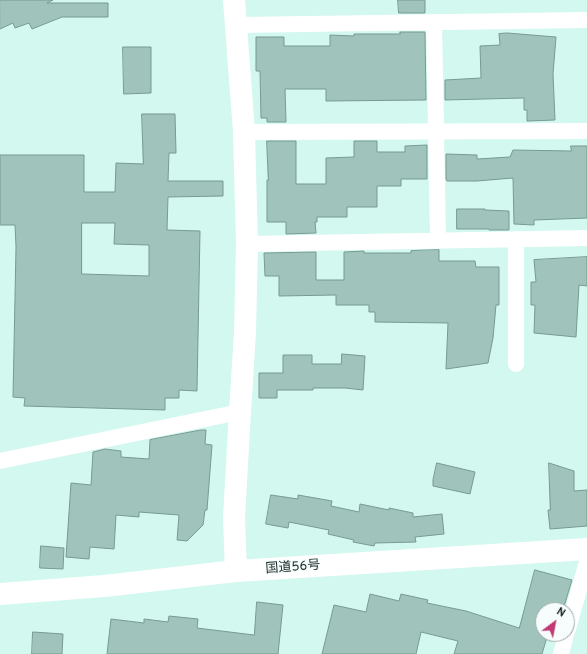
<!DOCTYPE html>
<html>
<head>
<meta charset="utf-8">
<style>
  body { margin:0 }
  #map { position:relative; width:587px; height:654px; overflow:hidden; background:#d2f8ef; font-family:Overpass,sans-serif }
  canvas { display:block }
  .north { position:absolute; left:535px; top:602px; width:40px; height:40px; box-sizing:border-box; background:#f6fdfc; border:1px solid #9ea8a6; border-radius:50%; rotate:32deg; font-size:11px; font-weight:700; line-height:16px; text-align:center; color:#1a2825 }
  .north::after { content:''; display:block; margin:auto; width:14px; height:18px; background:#c23973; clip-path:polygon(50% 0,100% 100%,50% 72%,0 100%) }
</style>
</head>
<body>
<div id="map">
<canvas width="587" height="654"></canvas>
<div class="north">N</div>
</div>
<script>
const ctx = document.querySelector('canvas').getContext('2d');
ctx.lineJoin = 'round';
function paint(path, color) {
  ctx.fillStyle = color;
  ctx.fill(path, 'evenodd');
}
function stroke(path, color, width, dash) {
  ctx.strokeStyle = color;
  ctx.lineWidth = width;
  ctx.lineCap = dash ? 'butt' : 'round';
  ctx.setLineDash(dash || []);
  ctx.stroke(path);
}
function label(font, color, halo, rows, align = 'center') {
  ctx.font = font + ' Overpass,"Noto Sans JP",sans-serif';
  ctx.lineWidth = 3;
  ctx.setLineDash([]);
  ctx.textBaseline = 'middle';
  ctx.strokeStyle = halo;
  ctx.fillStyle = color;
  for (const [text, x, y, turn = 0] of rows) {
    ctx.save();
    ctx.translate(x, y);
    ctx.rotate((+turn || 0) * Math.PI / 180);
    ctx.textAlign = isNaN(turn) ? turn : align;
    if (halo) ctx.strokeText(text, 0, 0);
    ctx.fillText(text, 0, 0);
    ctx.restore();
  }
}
const building = new Path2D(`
  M0 0H53L47 3H108V17H62L32 29 29 23 15 28 13 23 0 29Z
  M398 0H425V13H399Z
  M400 32H425L426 100 326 101V89H285L286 122H267V118H261L260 71H256V37H284V46H330V35L354 36V34H400Z
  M507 33 556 37 553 74 555 120 527 121V110H524V98L445 100V80L481 78 480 46 500 45 499 34Z
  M123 47H151V93L124 94Z
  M142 114H175L176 153H169L168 181H223V196L168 197 167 230 200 231 197 391 179 390V398H165V410L24 406 25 398 13 397 16 247 15 225H0V155H84V192H115L116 163 143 164ZM82 223H115L114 244 149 245V276L82 274Z
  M267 141H296V184H326V158L354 157V141H377V152H405V146L427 145V179H401V186H377V207H347V217H317V222H315L316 233 286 234V222H267V180H268Z
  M571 146H587V218L534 220V225L514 224 513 178 477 181H447L446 179V154L477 155V159L510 157 513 150 571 151Z
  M457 209H485V210L509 211V230H489V229H457Z
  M439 250V261H475L476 267H499V305H496L493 338 488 363 446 369 448 323 375 322V312H369V305H336V295L279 296V276H265L264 253 316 252V280H344V252L364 251V253H411V251Z
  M587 257V286L579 285 576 337 534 333 535 305H531V282H536L534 260Z
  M342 354 365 356 363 390 345 388H313V390H277V398H259V373H283V355H312V364H341Z
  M201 430H206L205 444 212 445 207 510H205L203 525 187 541 177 540 179 515 139 512V517L116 515 114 549 90 547 89 559 66 557 71 483 91 485 93 452 105 449 121 451V457L149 459 150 440Z
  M437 463 475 472 470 494 433 486V480Z
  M549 463 574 471V491L587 490V526L550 529 548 510H550Z
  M271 495 298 499V495L332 501 331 506 359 512 360 504 389 510V508L413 513V517L442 514 444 534 415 537 416 542 375 543 374 546 353 542 354 540 328 534 329 530 289 522 288 528 266 524Z
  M41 546 64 548 63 569 40 568Z
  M535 570 572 580 563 610H543V636L547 637 542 654H454L458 641 421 632 416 654H322L334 605 366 612 370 594 399 601 401 594 428 600 427 603 466 611 519 628Z
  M257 602 283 605 278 654H107L111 619 144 623V619L168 622 169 616 198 619 197 628 254 635Z
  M33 632 63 634 62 654H32Z`);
paint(building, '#a0c4bc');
stroke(building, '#779a92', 1);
stroke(new Path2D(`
  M434 22 438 241
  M237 25 587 20
  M244 132 587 131
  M516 239V364
  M247 244 587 238
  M0 461 240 412
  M567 632 587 562
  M561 654 566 634`), '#fff', 16);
stroke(new Path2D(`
  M234 0 244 132 247 244 245 332 240 412 234 518 236 571`), '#fff', 22);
stroke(new Path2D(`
  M0 594 104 586 236 571 587 549`), '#fff', 22);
label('13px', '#1a2825', '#f6fdfc', [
  ["国道56号",293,568,-4]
]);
</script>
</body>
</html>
